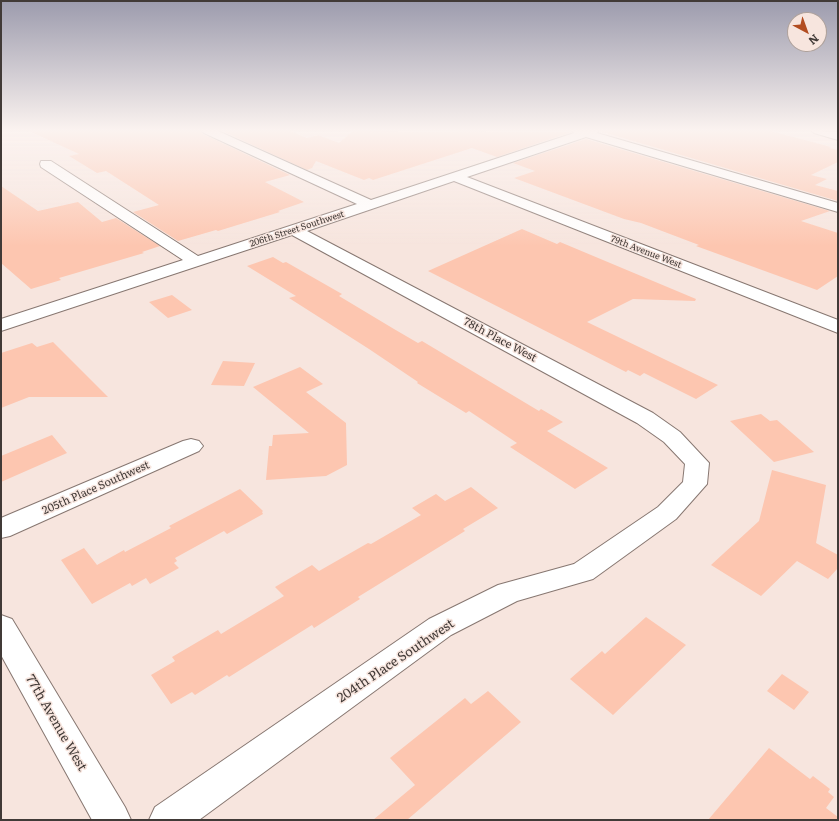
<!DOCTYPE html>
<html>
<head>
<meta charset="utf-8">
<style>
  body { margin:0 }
  #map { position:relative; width:839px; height:821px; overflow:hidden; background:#f7e5de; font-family:Literata,serif }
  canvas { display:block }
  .frame { position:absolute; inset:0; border:2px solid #413a37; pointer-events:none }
  .north { position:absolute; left:787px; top:12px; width:40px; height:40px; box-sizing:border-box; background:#f7e5de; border:1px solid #aea19b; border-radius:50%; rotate:139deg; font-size:11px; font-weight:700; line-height:16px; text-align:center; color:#413a37 }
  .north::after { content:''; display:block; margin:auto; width:14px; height:18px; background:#b24c20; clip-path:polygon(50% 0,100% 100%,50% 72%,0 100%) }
</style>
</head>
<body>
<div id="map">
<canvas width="839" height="821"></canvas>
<div class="frame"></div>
<div class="north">N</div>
</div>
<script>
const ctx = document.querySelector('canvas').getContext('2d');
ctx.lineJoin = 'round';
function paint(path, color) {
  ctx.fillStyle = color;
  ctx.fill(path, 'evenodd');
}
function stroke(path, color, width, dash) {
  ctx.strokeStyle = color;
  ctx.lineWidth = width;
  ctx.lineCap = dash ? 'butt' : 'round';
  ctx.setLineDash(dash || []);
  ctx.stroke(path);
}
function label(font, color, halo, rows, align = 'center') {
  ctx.font = font + ' Literata,serif';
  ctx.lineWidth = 3;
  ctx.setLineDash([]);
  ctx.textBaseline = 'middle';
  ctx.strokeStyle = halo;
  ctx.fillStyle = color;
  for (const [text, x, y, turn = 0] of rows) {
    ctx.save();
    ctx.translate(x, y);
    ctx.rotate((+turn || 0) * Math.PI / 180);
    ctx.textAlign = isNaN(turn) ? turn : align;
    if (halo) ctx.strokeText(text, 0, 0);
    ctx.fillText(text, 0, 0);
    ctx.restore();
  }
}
paint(new Path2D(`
  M29 131H201L203 134 290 175 265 182 304 202 278 211 280 212 218 231 216 230 178 241 133 212 159 205 106 171 97 173 69 156 79 154Z
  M222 131H291L307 138 318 135 339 143 353 131 572 132 497 157 472 148 373 180 369 178 364 180 316 161 312 168 307 170Z
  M599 131H771L831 147 829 148 838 150V162L811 175 827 179 815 185 838 191V201Z
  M586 139 830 211 801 221 838 233V276L817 290 696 246 699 245 641 223 624 219 514 178 535 171 513 163Z
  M1 186 38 211 78 202 102 222 116 218 160 246 142 252 144 253 59 278 61 280 31 289 1 263Z
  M522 229 557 244 560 242 696 299 695 301 633 299 587 322 718 385 696 399 644 373 640 376 628 370 626 372 428 271Z
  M273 257 283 263 286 262 342 294 339 296 394 329 418 343 422 341 539 411 541 409 563 422 547 431 608 468 575 489 510 447 517 443 469 411 466 413 417 383 418 382 369 349 289 298 296 296 247 266Z
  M172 295 192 310 168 318 149 302Z
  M53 342 108 397H29L1 408V353L32 343 37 347Z
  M223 361 255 363 244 386 211 385Z
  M300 367 323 384 306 392 346 423 347 465 326 476 266 480 269 446H272L273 435 309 433 253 387Z
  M761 414 770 421 777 420 814 452 774 462 730 421Z
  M52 435 67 453 1 482V456Z
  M772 470 826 485 816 543 838 555V568L828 579 797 561 761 596 711 565 759 521Z
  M471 487 498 508 463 529 465 531 358 597 360 599 314 628 312 625 229 677 227 675 195 695 192 692 171 704 151 675 175 661 172 657 218 630 221 634 284 596 275 587 312 565 319 571 368 543 371 544 421 515 412 508 436 494 445 501Z
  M240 489 263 511 262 512 263 514 227 534 224 531 175 558 177 561 174 563 179 568 150 584 146 578 132 586 130 583 92 604 61 560 84 548 97 565 124 550 125 552 171 528 169 526Z
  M646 617 686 645 613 715 570 679 602 651 605 654Z
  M782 674 809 692 794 710 767 691Z
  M488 691 521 722 407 820H373L415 785 390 758 465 698 471 704Z
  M769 748 810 779 813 776 830 789 828 792 834 797 826 808 838 817V820H708Z`), '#fdc6b0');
const minor = new Path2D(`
  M202 131H218L371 200 574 133 573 131H598L597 133 838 203V212L586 137 467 177 838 320V333L454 181 307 231 653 413 680 432 709 463 707 484 676 519 593 579 517 601 451 635 199 820H149L155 807 429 619 498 585 574 564 658 507 683 482 685 464 664 442 637 423 292 235 1 331V319L183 260 41 167 40 164 41 161H51L198 256 357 204 204 133Z
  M812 131 838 132V140L814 133Z
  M191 439 199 441 203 446 199 451 10 536 1 538V518L183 441Z
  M1 615 12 619 125 807 131 820H92L1 655Z`);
stroke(minor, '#877771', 2);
paint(minor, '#fff');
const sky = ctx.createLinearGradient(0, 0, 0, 246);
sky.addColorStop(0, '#9c9bad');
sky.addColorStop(0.53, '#fbf3f0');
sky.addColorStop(1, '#fbf3f000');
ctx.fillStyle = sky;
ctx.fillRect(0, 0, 839, 246);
label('9px', '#413a37', '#f7e5de', [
  ["206th Street Southwest",297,229,-18],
  ["79th Avenue West",646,252,21]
]);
label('11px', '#413a37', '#f7e5de', [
  ["78th Place West",500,340,28],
  ["205th Place Southwest",96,488,-24]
]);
label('13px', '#413a37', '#f7e5de', [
  ["204th Place Southwest",396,661,-34],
  ["77th Avenue West",56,723,60]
]);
</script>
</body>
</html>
